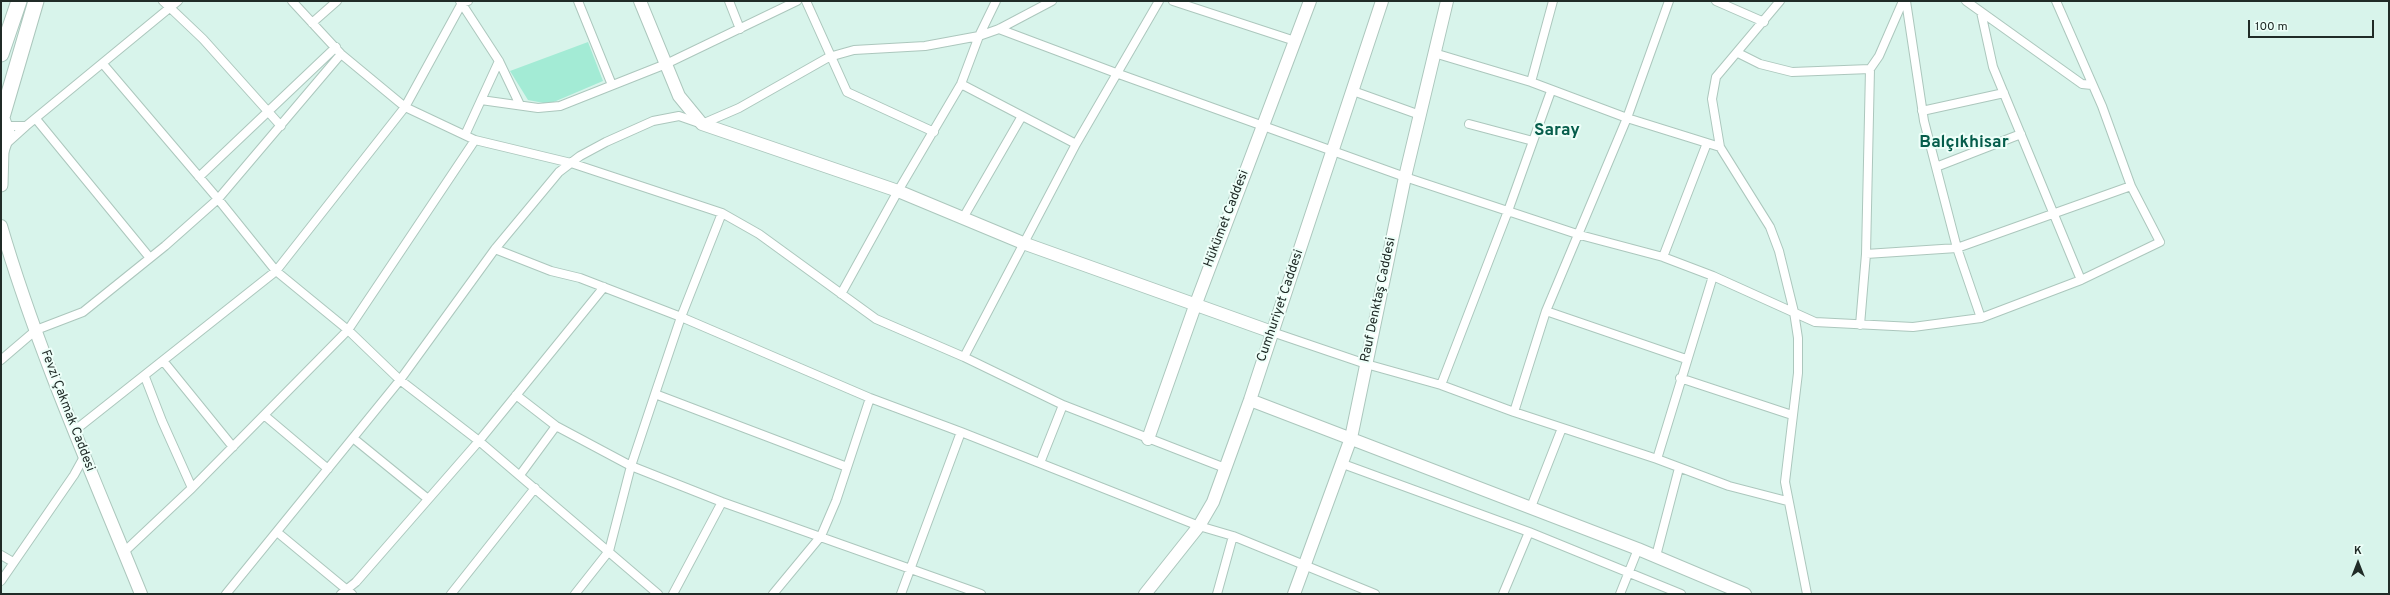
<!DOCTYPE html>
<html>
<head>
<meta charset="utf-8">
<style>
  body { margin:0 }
  #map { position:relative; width:2390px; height:595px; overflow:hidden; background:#d8f4eb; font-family:Overpass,sans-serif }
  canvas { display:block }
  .frame { position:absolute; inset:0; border:2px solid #202b27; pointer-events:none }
  .north { position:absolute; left:2338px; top:543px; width:40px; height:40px; -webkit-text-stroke:3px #eefff9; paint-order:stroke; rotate:0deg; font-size:11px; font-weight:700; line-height:16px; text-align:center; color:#202b27 }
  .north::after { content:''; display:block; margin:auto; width:14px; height:18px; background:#202b27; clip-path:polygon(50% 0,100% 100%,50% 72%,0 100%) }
  .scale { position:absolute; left:2248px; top:20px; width:126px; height:18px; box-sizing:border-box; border:2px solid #202b27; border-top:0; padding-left:5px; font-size:12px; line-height:14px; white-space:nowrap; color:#202b27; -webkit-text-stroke:3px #eefff9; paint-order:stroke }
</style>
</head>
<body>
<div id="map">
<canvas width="2390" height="595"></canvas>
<div class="frame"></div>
<div class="north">K</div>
<div class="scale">100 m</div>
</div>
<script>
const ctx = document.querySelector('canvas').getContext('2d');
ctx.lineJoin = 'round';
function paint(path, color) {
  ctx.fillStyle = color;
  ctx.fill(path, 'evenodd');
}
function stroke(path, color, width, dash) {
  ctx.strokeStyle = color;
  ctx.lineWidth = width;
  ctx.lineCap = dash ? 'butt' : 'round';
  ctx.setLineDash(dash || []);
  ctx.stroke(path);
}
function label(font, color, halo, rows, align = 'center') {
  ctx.font = font + ' Overpass,sans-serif';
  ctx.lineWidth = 4;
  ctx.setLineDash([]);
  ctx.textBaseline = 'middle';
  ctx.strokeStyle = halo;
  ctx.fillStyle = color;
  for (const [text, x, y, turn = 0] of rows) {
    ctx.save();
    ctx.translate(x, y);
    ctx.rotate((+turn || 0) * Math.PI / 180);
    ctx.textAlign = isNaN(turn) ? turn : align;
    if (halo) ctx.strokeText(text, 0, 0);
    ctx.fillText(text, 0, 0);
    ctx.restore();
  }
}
paint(new Path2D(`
  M588 42 603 81 549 104 528 100 510 71Z`), '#a3ebd5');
const street = new Path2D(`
  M163 1 203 39 281 126
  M292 1 341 54 405 107 475 140 571 163 722 213 759 234 876 319 964 357 1063 405 1225 468
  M460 1 499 61 520 105
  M578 1 612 85
  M729 1 740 29
  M806 1 847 92 934 132
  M1173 1 1295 41
  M1716 1 1764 22
  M1780 1 1716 77 1712 99 1720 147 1770 227 1779 251 1794 312 1798 338V373L1785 482 1807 594
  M1906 1 1924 121 1957 248 1981 318
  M1966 1 2082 84 2092 85
  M1981 12 1993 67 2081 280
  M312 23 337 1
  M999 29 1116 73 1405 177 1580 235 1663 257 1713 276 1815 322 1913 327 1981 318 2081 280 2160 242 2131 186 2102 106 2056 1
  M1434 53 1531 82 1627 118 1720 147
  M1738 53 1760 64 1792 72 1870 69
  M103 64 218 199 276 271 348 330 400 380 479 441 658 594
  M1531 82 1553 1
  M961 84 1076 144
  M1353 91 1420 115
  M481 100 538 108 560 106 666 64 797 1
  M1922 111 2004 93
  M36 119 150 258
  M1469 124 1533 141
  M6 126H26L178 1
  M465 135 499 61
  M6 144 26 126
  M1936 167 2021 134
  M199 177 336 47
  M963 218 1022 116
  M495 249 551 271 580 278 681 317 870 398 961 432 1199 526 1233 536 1375 594
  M1866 254 1957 248 2131 186
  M1663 257 1707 143
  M841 294 898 191 961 84 979 36 996 1
  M1546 311 1686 359
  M1860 325 1866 254 1870 69 1879 56 1903 1
  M1272 332 1366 364 1441 385 1514 412 1657 459 1729 486 1787 501
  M964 357 1076 144 1159 1
  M1 360 36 330 83 312 165 246 218 199 341 54
  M164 362 233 447
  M145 377 162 421 192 488
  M1680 378 1792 415
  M1441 385 1508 211 1551 91
  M655 394 847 467
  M516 395 556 426 631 466 722 502 981 594
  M1514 412 1546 311 1627 118 1669 1
  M264 415 328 469
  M74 431 276 271 405 107 462 3 468 1
  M353 438 428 499
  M1657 459 1713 276
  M1040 463 1063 405
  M1343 464 1529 532 1681 594
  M520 475 556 426
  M1531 507 1562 428
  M277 532 352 594
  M124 552 192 488 348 330 475 140
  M1 555 13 562
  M1656 556 1679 468
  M1 581 74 475 84 457
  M226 594 400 380 495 249 559 172 580 156 606 142 653 121 679 116 702 124 739 108 829 57 854 50 925 46 979 36 999 29 1052 1
  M341 594 356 582 479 441 604 287
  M451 594 535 488
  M575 594 609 551 631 466 655 394 681 317 722 213
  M673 594 722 502
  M773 594 821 536 836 501 870 398
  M901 594 961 432
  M1217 594 1233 536
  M1503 594 1529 532
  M1620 594 1638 549`);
const secondary = new Path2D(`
  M640 1 679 96 702 124 898 191 1023 243 1272 332
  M1 226C38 352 92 473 141 594
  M1250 400 1638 549 1745 594
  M1148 439 1195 306 1310 1
  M1145 594 1199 526 1213 502 1250 400 1382 1
  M1294 594 1351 438 1405 177 1447 1`);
const primary = new Path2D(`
  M1 185 2 149`);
const highway = new Path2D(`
  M1 54 19 1
  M1 116 7 133 1 151
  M2 117 36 1`);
stroke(street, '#acc7bd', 10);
stroke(secondary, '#acc7bd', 14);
stroke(primary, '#acc7bd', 15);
stroke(highway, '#acc7bd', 17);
stroke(street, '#fff', 8);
stroke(secondary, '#fff', 12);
stroke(primary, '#fff', 13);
stroke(highway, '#fff', 15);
label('13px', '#202b27', '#eefff9', [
  ["Hükümet Caddesi",1227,219,-69],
  ["Rauf Denktaş Caddesi",1379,300,-78],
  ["Cumhuriyet Caddesi",1281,306,-71],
  ["Fevzi Çakmak Caddesi",67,411,69]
]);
label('bold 17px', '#055d4b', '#eefff9', [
  ["Saray",1557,132],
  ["Balçıkhisar",1964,144]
]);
</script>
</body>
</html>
